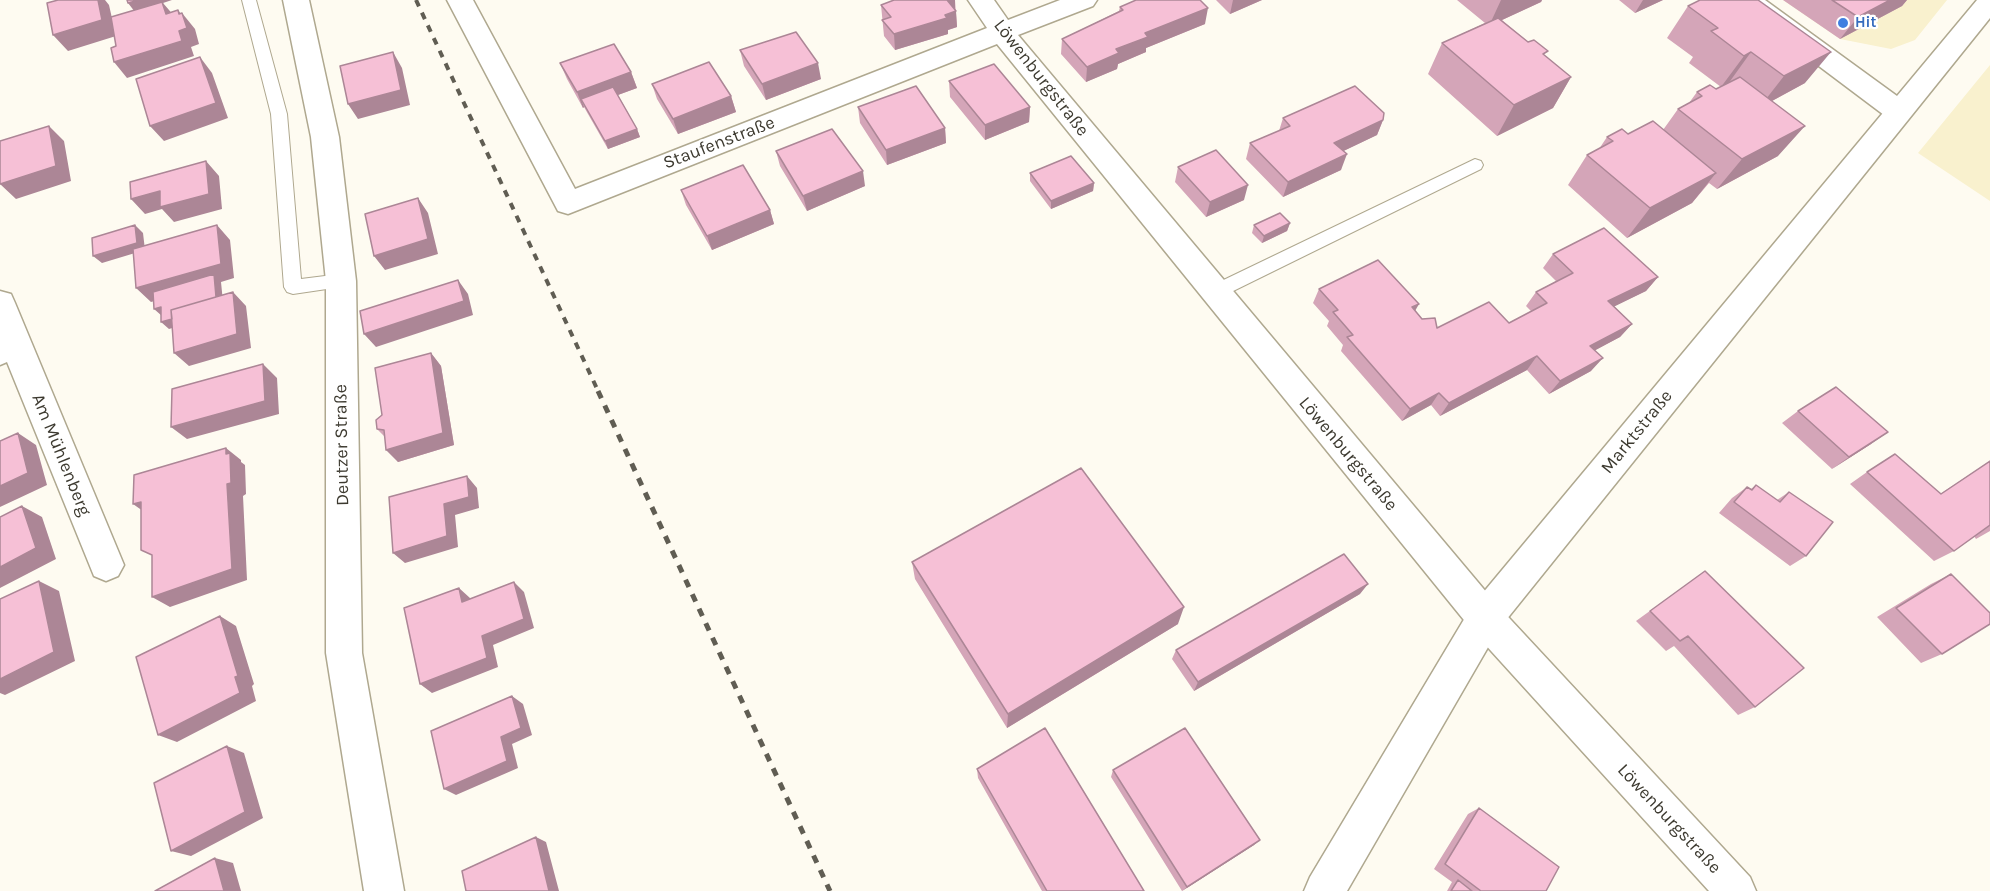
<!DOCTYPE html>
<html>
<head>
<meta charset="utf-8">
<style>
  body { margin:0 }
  canvas { display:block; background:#fefbf1 }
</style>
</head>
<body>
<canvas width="1990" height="891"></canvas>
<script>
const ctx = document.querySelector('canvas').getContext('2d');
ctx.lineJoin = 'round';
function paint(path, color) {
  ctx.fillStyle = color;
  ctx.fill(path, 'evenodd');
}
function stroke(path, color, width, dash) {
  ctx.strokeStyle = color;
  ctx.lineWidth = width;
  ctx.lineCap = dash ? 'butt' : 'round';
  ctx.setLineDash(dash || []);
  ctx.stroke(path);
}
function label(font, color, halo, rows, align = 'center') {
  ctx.font = font + ' Karla,sans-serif';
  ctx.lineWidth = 4.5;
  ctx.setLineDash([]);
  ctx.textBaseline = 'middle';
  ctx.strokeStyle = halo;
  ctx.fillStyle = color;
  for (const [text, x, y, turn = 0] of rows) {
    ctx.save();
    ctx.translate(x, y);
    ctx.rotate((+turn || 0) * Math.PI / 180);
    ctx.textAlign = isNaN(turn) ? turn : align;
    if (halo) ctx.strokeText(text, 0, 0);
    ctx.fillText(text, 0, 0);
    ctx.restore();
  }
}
paint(new Path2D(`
  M1783 0H1947L1915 40 1891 49 1840 39Z
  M1990 65V201L1918 153Z`), '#f9f1ce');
const service = new Path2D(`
  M242 0H256L287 114 301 279 341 274 347 276 350 281 347 286 293 294 287 292 284 287 271 114Z
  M1475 159 1481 161 1483 165 1481 169 1221 297H1209L1206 292 1209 287Z`);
const minor = new Path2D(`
  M447 0H473L575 189 987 28 968 0H994L1008 20 1060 0H1097L1093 6 1018 35 1498 606 1750 877 1756 891H1709L1472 630 997 44 568 214 558 211Z
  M1735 0H1765L1908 104 1912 111 1908 118 1898 121 1888 118 1739 6Z
  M0 291 11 294 15 303 124 565 118 576 106 581 94 576 7 362 0 365Z`);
const tertiary = new Path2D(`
  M283 0H309L339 137 356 281 362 653 404 891H364L326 653V281L311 137Z`);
const secondary = new Path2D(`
  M1977 0H1990V18L1498 630 1347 891H1304L1310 877 1472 606Z`);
stroke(service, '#afa88f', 2);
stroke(minor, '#afa88f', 3);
stroke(tertiary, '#afa88f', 3);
stroke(secondary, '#afa88f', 3);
paint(service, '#fff');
paint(minor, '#fff');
paint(tertiary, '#fff');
paint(secondary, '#fff');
stroke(new Path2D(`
  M416 0 599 393`), '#605d53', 4, [7, 7]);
stroke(new Path2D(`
  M598 391 830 891`), '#605d53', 5, [8, 8]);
paint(new Path2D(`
  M894 0H955L957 27 948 30V34L895 50 884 36 881 5Z
  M1216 0H1262L1230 14Z
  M1457 0H1542L1541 2 1502 20 1571 77 1553 108 1497 136 1428 74 1442 43 1485 23Z
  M1619 0H1663L1635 13Z
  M1783 0H1907L1902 6 1840 39Z
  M1688 6 1805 83 1772 101 1778 156 1717 189 1709 183 1692 203 1627 238 1568 185 1587 155 1599 149 1607 137 1663 130 1678 109 1689 103 1697 92 1716 89 1721 87 1689 63 1693 57 1667 38Z
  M1120 7 1205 24 1146 48V52L1118 64 1117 69 1086 82 1061 54 1062 39 1119 11Z
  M740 50 821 79 766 100 744 66Z
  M560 63 631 72 637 88 618 95 637 129 640 137 608 149 584 107 583 108 567 79Z
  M949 81 1030 107 1029 122 985 140 950 97Z
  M652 84 731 96 736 112 678 134 657 99Z
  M858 107 945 128 946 143 887 165 860 123Z
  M1283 118 1383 120 1377 135 1343 151 1341 170 1283 197 1246 159 1250 143 1279 131Z
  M776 151 865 186 807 211 780 166Z
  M1178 167 1244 200 1206 217 1175 182Z
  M1030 173 1094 183 1093 191 1051 209 1030 181Z
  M681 190 770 210 774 224 712 250 686 205Z
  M1290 223 1287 231 1262 243 1252 233 1254 225Z
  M1553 254 1658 277 1646 291 1614 306 1632 324 1620 337 1595 350 1591 371 1549 394 1527 370 1440 416 1431 405 1402 421 1341 351 1343 345 1327 326 1329 321 1313 303 1319 289 1415 310 1422 319 1437 328 1509 323 1531 311 1526 306 1536 292 1556 281 1543 268Z
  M431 353 441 366 454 445 398 462 384 436 377 429 382 415Z
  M1798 411 1871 444 1832 469 1782 423Z
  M1990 461V531L1976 539 1974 536 1954 551 1934 561 1850 484 1867 472 1940 494Z
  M1756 485 1777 500 1789 492 1806 556 1790 566 1719 513 1732 498 1747 487 1751 489Z
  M912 562 1178 624 1007 728 915 579Z
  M1705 571 1755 707 1738 715 1674 646 1666 651 1636 621Z
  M1951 574 1942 654 1921 663 1877 617 1931 584Z
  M1360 594 1194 691 1172 659 1176 650Z
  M977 769 1144 891H1042L978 778Z
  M1113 770 1254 845 1182 891 1111 777Z
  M1479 808 1546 891H1447L1452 882 1434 869 1468 814Z`), '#d4a5b8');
paint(new Path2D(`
  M98 0H105L109 5 116 36 68 51 53 35Z
  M139 0H172L163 3 175 17 166 14 135 12 128 3Z
  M945 0H955V10Z
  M1233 0H1262L1230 14Z
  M1501 0H1542L1541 2 1489 26Z
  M1643 0H1663L1635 13Z
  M1890 0H1907L1902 6 1840 39 1858 17Z
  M1208 8 1205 24 1146 48V52L1118 64 1117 69 1086 82 1087 67 1145 33Z
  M178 10 184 18 182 13 195 29 199 44 191 47 194 56 127 78 114 62 179 31Z
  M956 11 957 27 948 30V34L895 50 894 34Z
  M393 52 402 68 410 105 358 119 348 104Z
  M1751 52 1728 84 1721 87 1744 56Z
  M1831 52 1805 83 1759 108 1784 76Z
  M200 57 212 73 228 118 164 141 150 126Z
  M818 63 821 79 766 100 762 84Z
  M631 72 637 88 585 107 581 99 584 107 583 108 577 92Z
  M1571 77 1553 108 1497 136 1514 105Z
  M731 96 736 112 678 134 673 119Z
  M1030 107 1029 122 985 140V125Z
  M1383 120 1377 135 1329 158 1334 143Z
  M49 126 64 141 71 181 16 199 0 184Z
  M1805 126 1778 156 1717 189 1742 159Z
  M945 128 946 143 887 165 886 150Z
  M637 129 640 137 608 149 605 141Z
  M1347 154 1341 170 1283 197 1288 182Z
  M206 161 219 176 222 209 174 222 162 209 145 214 131 199Z
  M863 171 865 186 807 211 803 196Z
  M1716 173 1692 203 1627 238 1650 208Z
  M1094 183 1093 191 1051 209V201Z
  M1248 185 1244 200 1206 217 1210 202Z
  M418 198 428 213 438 254 385 270 374 256Z
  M770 210 774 224 712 250 707 236Z
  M1290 223 1287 231 1262 243 1264 236Z
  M135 225 143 233 145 250 102 263 93 256Z
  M217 225 230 240 234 278 221 282 224 312 169 329 161 322 215 284 151 302 136 288Z
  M1658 277 1646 291 1597 315 1608 301Z
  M458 280 468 294 473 315 376 347 364 334Z
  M233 292 246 306 251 348 189 366 174 353Z
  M1419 304 1411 318 1412 307Z
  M161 307 162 316 154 309Z
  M1632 324 1620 337 1579 359 1590 346Z
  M431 353 441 366 454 445 398 462 386 450Z
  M1537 356 1527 370 1440 416 1449 403Z
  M1603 358 1591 371 1549 394 1560 381Z
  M263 364 277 378 279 414 187 439 171 427Z
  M1439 393 1431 405 1402 421 1410 409Z
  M1888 432 1871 444 1832 469 1849 457Z
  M18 433 36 445 47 485 0 507V486Z
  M226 448 241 460V462L245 465 246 494 243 496 247 580 170 607 152 597 226 454Z
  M467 476 477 488 479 508 455 515 458 547 405 563 393 553 444 504Z
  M141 502 150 516 133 504Z
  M22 506 42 517 56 559 0 588V567Z
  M39 581 59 591 75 661 5 695 0 693V679Z
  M514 582 524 592 534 628 493 645 498 667 432 693 420 684 482 636Z
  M1368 584 1360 594 1194 691 1198 682Z
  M459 588 470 598 473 612 462 602Z
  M1184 607 1178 624 1007 728 1008 714Z
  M220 616 236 626 254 684 252 686 256 701 177 742 158 735Z
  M512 696 523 704 532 735 512 744 518 768 456 795 444 789 501 737Z
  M227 746 244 753 263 818 191 856 171 851Z
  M536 837 546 842 559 891H549Z
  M1260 840 1254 845 1182 891 1187 887Z
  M215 858 233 863 241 891H224Z`), '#ac8696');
const building = new Path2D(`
  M58 0H98L102 20 53 35 47 3Z
  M127 0H139L128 3Z
  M894 0H947L956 11 945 15 947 18 894 34 882 20 891 17 881 5Z
  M1136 0H1200L1208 8 1145 33 1148 37 1116 49 1119 53 1087 67 1062 39 1123 10 1120 7Z
  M1700 0H1758L1831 52 1784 76 1751 52 1744 56 1711 31 1718 28 1688 6Z
  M1832 0H1890L1858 17Z
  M162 2 166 14 178 10 179 14 182 13 187 28 179 31 182 41 114 62 111 48 116 46 111 17Z
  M1498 18 1528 42 1534 40 1548 51 1543 54 1571 77 1514 105 1442 43Z
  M796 32 818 63 762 84 740 50Z
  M614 44 631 72 577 92 560 63Z
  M393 52 401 90 348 104 340 66Z
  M200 57 216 103 150 126 136 79Z
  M709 62 731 96 673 119 652 84Z
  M994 64 1030 107 985 125 949 81Z
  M1740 77 1805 126 1742 159 1678 109 1702 96 1697 92 1710 85 1716 89Z
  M916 86 945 128 886 150 858 107Z
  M1355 86 1384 113 1383 120 1334 143 1347 154 1288 182 1250 143 1290 126 1283 118Z
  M613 87 637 129 605 141 581 99Z
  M1653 121 1716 173 1650 208 1587 155 1613 141 1607 137 1622 129 1628 134Z
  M49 126 56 166 0 184V141Z
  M832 129 863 171 803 196 776 151Z
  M1216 150 1248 185 1210 202 1178 167Z
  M1071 156 1094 183 1051 201 1030 173Z
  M206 161 209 194 160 207V191L131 199 130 182Z
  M743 165 770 210 707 236 681 190Z
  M418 198 428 239 374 256 365 214Z
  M1280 213 1290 223 1264 236 1254 225Z
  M135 225 137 243 93 256 92 238Z
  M217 225 221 264 136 288 133 249Z
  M1604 228 1658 277 1608 301 1632 324 1590 346 1603 358 1560 381 1537 356 1449 403 1439 393 1410 409 1347 337 1353 335 1333 312 1338 310 1319 289 1378 260 1419 304 1412 307 1422 319 1435 318 1437 328 1489 302 1509 323 1547 303 1536 292 1573 273 1553 254Z
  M214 274 216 297 171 310 172 319 161 322V307L154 309 153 292Z
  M458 280 464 301 364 334 360 311Z
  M233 292 237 334 174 353 171 310Z
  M431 353 443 433 386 450 384 430 377 429 376 420 382 415 375 368Z
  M263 364 265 401 171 427 172 389Z
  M1836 387 1888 432 1849 457 1798 411Z
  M18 433 28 473 0 486V441Z
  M226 448V454L230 453 231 483 227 484 232 569 152 597V555L141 550V502L133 504 134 475Z
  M1895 454 1941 494 1990 461V525L1954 551 1867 472Z
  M1081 468 1184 607 1008 714 912 562Z
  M467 476 469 497 444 504 447 536 393 553 389 497Z
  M1756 485 1780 502 1789 492 1833 522 1806 556 1734 502 1747 487 1752 490Z
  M22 506 36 548 0 567V517Z
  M1344 554 1368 584 1198 682 1176 650Z
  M1705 571 1804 668 1755 707 1688 636 1680 641 1650 611Z
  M1951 574 1990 613V624L1942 654 1896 608Z
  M39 581 54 652 0 679V599Z
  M514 582 524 619 482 636 487 658 420 684 404 608 459 588 462 602Z
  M220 616 238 676 235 677 240 693 158 735 136 657Z
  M512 696 521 728 501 737 507 761 444 789 431 731Z
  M1045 728 1144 891H1047L977 769Z
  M1185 728 1260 840 1187 887 1113 770Z
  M227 746 245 812 171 851 154 783Z
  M1479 808 1559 867 1546 891H1481L1445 864Z
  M536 837 549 891H466L462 871Z
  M215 858 224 891H155Z
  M1458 880 1472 891H1451Z`);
paint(building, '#f6c0d6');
stroke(building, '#ac8696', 1.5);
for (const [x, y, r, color] of [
  [1843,23,6,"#3f7fe0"]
]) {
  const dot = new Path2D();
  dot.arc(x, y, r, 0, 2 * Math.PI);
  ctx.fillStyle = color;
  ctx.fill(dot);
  stroke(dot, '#fff', 2);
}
label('bold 15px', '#366cbe', '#fff', [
  ["Hit",1855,23]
], 'left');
label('18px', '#3d3a30', '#fff', [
  ["Löwenburgstraße",1041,78,52],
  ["Staufenstraße",719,143,-21],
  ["Marktstraße",1637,432,-51],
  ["Deutzer Straße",342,445,-91],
  ["Löwenburgstraße",1348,454,50],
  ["Am Mühlenberg",61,455,68],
  ["Löwenburgstraße",1669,819,47]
]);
</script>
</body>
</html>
